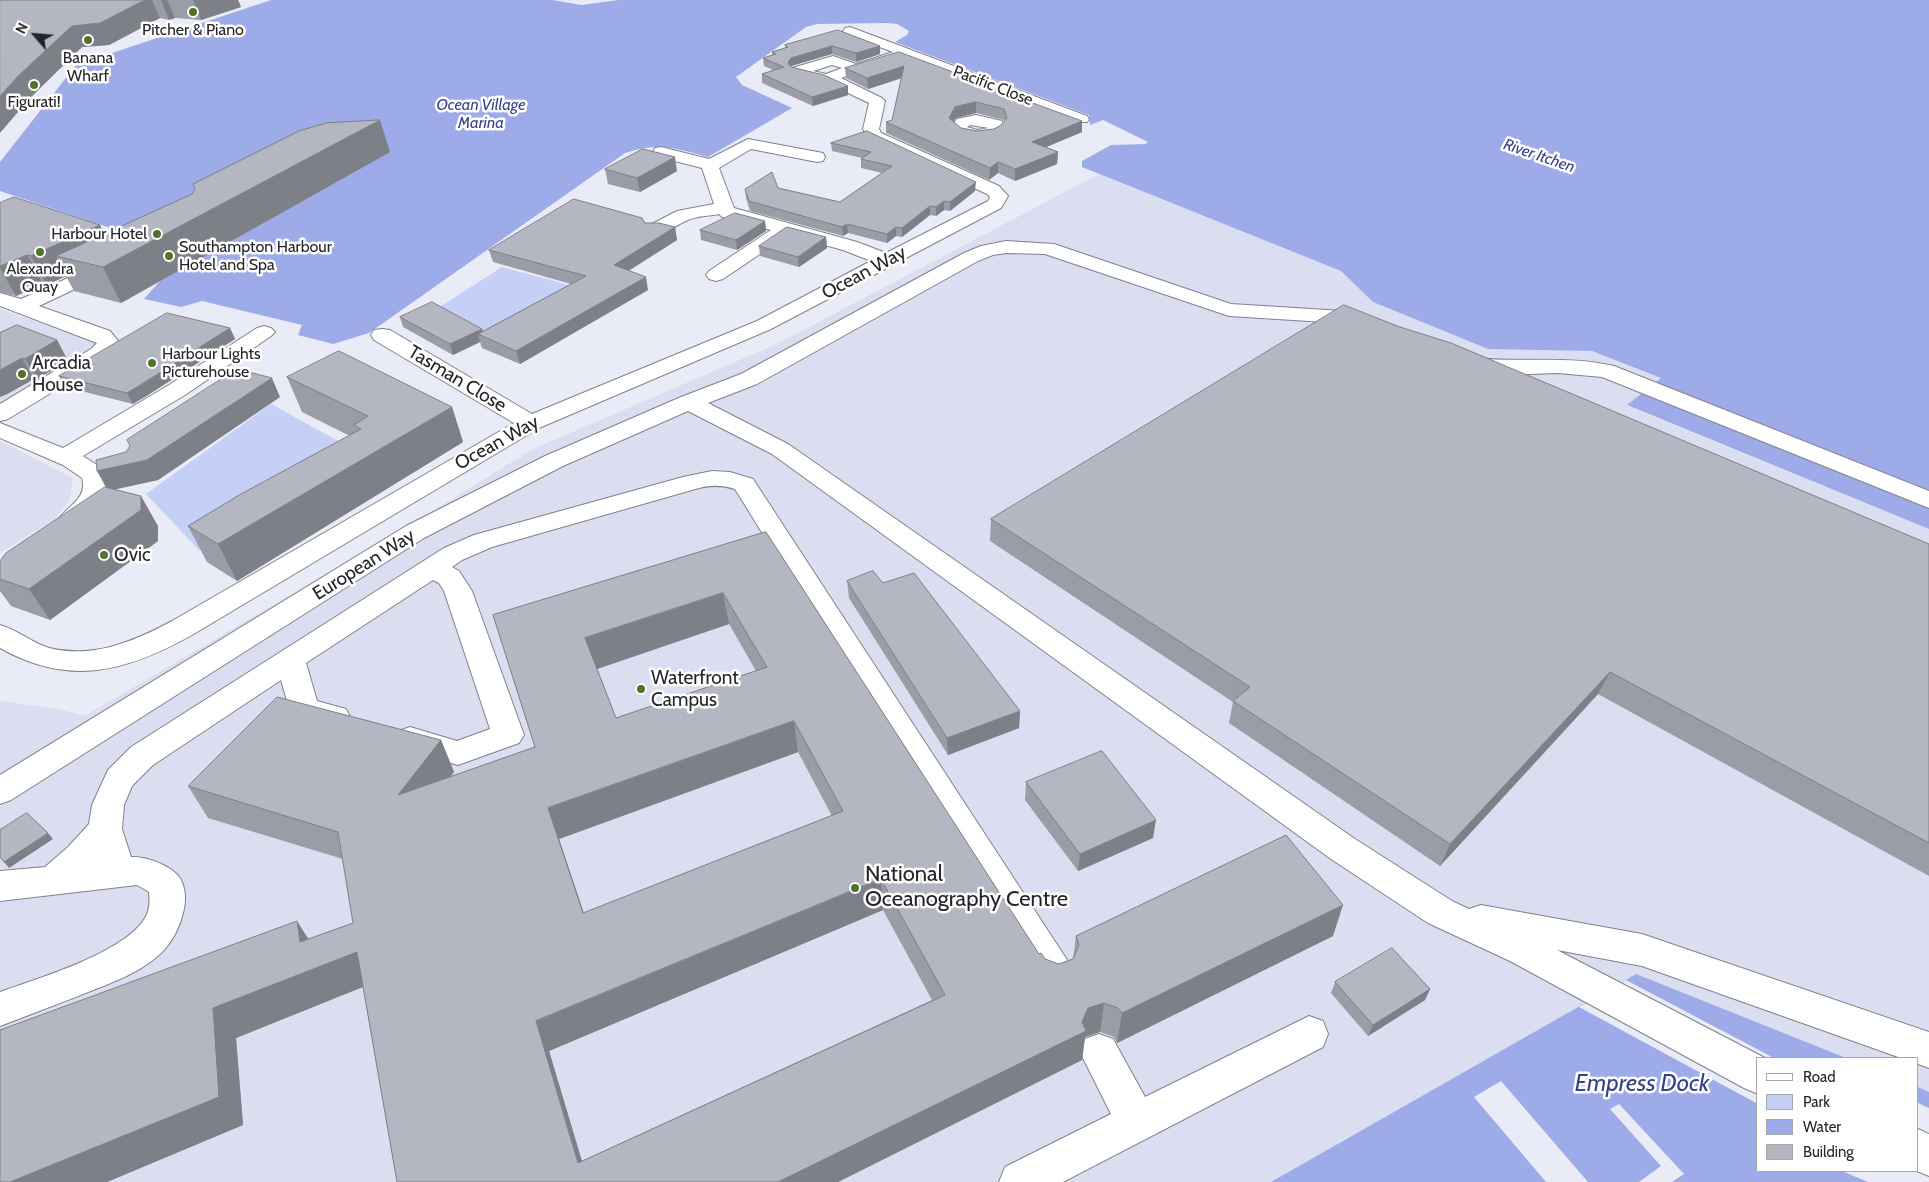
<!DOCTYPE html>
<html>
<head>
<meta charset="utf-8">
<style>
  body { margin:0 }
  #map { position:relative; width:1929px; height:1182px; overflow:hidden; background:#e9ebf6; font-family:Cabin,sans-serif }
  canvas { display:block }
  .legend { position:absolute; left:1756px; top:1057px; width:162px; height:115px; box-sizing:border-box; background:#fff; border:1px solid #a7a8a9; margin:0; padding:6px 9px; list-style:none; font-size:15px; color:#242529 }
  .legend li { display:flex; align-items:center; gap:10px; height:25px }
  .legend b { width:25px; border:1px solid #a7a8a9 }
  .north { position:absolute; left:10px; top:10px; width:50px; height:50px; -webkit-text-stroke:4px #fff; paint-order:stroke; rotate:297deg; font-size:14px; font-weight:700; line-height:20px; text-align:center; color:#242529 }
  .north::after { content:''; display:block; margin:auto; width:18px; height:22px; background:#242529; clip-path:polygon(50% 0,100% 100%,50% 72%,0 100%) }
</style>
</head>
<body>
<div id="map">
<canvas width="1929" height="1182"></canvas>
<ul class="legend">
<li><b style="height:6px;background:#fff"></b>Road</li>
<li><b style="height:14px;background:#c6d0f7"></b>Park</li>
<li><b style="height:14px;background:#9eabe9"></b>Water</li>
<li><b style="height:14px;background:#b4b7c1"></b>Building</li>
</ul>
<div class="north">N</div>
</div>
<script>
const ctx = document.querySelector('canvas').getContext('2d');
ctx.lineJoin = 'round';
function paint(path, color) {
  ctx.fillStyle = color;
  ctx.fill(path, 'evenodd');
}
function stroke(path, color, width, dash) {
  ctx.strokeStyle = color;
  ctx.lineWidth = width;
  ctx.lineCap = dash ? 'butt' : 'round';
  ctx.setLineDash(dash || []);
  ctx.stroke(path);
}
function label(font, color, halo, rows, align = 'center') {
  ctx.font = font + ' Cabin,sans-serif';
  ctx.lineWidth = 5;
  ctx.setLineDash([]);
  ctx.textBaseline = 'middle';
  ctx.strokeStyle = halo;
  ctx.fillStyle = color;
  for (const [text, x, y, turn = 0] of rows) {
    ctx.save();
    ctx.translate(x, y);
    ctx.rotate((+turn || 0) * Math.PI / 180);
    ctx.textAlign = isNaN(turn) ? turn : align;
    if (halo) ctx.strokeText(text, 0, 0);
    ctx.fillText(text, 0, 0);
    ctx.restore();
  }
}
paint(new Path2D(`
  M1099 174 1341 271 1373 302 1488 349 1592 351 1661 378 1627 406 1929 529V1092L1918 1087V1058H1846L1636 974 1271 1182H0V701L59 709 85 716 431 512 533 449 777 344Z
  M0 309 93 341 97 347 0 408Z
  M0 441 73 478 70 499 55 519 0 553Z`), '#dadef0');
paint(new Path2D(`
  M502 267 584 289 493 340 435 310Z
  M271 404 362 454 199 550 146 494Z`), '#c6d0f7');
paint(new Path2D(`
  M271 0H552L582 5 618 0H1929V529L1627 405 1661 378 1592 351 1488 349 1373 302 1341 271 1082 167V161L1111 145 1145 144 1148 142 1103 120 1090 125 1089 115 895 42 907 35 909 31 897 24 886 23 817 24 806 27 736 77 742 85 792 108 708 157C673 148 661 142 625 153L369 333 333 344 298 335 302 325 202 301 181 307 144 299 160 281 374 160 152 242 0 191V162L76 65Z
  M1636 974 1846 1058H1758V1171H1918V1087L1929 1092V1182H1271Z`), '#9eabe9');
paint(new Path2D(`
  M1626 980 1774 1058H1758V1104L1579 1007Z
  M1501 1081 1588 1182H1546L1474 1097Z
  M1918 1103 1929 1108V1182H1868L1842 1171H1918Z
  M1619 1104 1684 1174 1672 1182H1639L1661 1166 1610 1109Z`), '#e9ebf6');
const minor = new Path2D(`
  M850 27 1087 116 1089 119 1087 122H1075L906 58 841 78 882 98 885 101 879 129 881 133 999 186 1008 196 1001 208 771 329 539 428 192 635C126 672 69 687 0 648V625C18 630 32 643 49 648 93 659 135 641 172 621L514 423 374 340 371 335 374 330 382 329 390 330 532 414 757 321 871 261 843 250 788 235 723 279 716 281 709 279 706 275 709 271 771 230 722 217 719 214C709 216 697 216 688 220 674 225 664 238 648 234L646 230 648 226 677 211 714 204 702 168 655 156 653 152 655 148 661 147 709 159 748 139 823 153 825 157 823 161 817 162 751 149 719 168 734 208 857 242 886 253 988 201 990 197 987 194 869 139 863 129 869 103 827 83 792 74 790 71 792 68 833 56 856 64 893 52 845 34 843 31 845 28ZM832 65 842 68 826 74 813 71Z
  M976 115 1002 121 1005 130C994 146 960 143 950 128L957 119ZM970 125 989 128 977 130 967 127Z
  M1006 241 1054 244 1231 304 1343 311 1371 320 1374 324 1371 328 1364 330 1341 323 1229 316 1045 254 1006 253 993 255 978 261 757 384 708 403 788 444 1355 839 1452 901 1469 909 1481 905 1642 934 1929 1032V1068L1918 1064V1058H1901L1642 966 1557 950 1765 1058H1758V1094L1744 1088 1510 961 1428 923 1331 859 772 454 688 411 563 466 424 538 11 800 0 804V775L406 526 545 456 681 397 741 374 964 253 981 246Z
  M104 262 111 264 114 268 111 272 39 306 110 331 119 342 113 355 107 359 8 419 0 421V404L91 349 97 343 0 306V293L21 299Z
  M264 326 271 328 275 332 271 336 185 395 83 456C90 461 101 466 105 473 115 491 96 517 80 526 74 530 68 528 61 527L57 521C67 506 88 499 82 478L63 465 0 438V423L63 448 169 385 257 328Z
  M1474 358C1520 363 1568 355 1614 366L1929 491V508L1602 377 1558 373 1504 375 1466 370 1463 365 1466 360Z
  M712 471 730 472 753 479 1069 963 1074 975 1069 987 1056 992 1043 987 735 489C722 485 711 485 699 488L492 547 462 560 452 567 459 571 472 591 524 735 519 743 458 765 399 747 394 739 399 731 410 727 457 741 490 729 444 591 439 583 433 580 306 663 317 701 346 709 350 717 346 725 335 728 293 716 289 708 281 680 153 765 132 786 124 805 122 829 131 857C146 856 174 866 181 880 186 890 186 903 183 913 180 926 173 940 164 950 142 973 110 983 81 995 54 1005 27 1016 0 1026V992C39 978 124 953 145 918 150 910 150 901 149 892L137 885 0 901V871L45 867 68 847 89 824 92 805 108 770 131 747 444 548 474 535 683 477Z
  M1309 1016 1323 1021 1328 1034 1323 1047 1063 1182H999L1005 1167 1111 1114 1080 1052 1085 1039 1099 1034 1113 1039 1145 1097Z
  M1918 1129 1929 1134V1176L1917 1171Z`);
stroke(minor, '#7f828b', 2);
paint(minor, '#fff');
paint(new Path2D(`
  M0 0H238L241 7 201 20 175 18 169 20 160 18 109 45 82 47 30 98Z
  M785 45 880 46V54L856 62 832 54 791 66V67L848 95 813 106 762 83V74L773 70 764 66 763 58 772 55V52L785 48Z
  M845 68 964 78 1082 132 1046 147 1058 152 1057 164 1015 181 998 173 989 180 886 133V122L892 120 902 78 868 89 846 78ZM976 113 1004 120V122L1001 125 994 129 977 131 961 128 953 122 956 118Z
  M867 131 975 191 950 211 944 210 936 216 930 215 902 237 896 236 887 243 848 233 843 236 750 211 746 198 745 189 778 188 840 202 882 173 861 168V159L862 158 832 151 831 143Z
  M390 152 121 303 74 291 66 276 47 285 43 284 16 296 0 292V203L100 225 104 234Z
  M605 169 677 171 640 192 608 184Z
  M765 221 766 231 737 250 701 240 700 230Z
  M645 223 675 227 677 240 629 271 648 290 520 364 482 348 480 342 453 355 403 327 400 317 482 329 483 331 571 284 493 262 489 250Z
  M826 237 827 248 799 267 760 256 759 246Z
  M230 328 235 339 148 395 133 404 65 387 59 376Z
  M0 333 57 340 68 361 37 379H34L7 394 0 397Z
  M287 377 452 407 463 442 237 581 207 562 188 526 350 436 302 412Z
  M280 397 158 480 115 489 158 526V541L50 620 11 606 0 591V561L106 487 126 452Z
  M991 519 1929 544V876L1598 694 1440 866 1229 723 1233 702 990 541Z
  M766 532 1039 954 1045 959 1059 964 1073 959 1076 936H1333L1117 1043 1114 1037 1100 1032 1085 1037 1082 1060 838 1182H397L363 987 236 1038 243 1125 107 1182 308 939 353 923 343 859 208 818 188 786 441 740 454 772 450 777 535 747 493 615ZM729 624 756 671 616 718 597 669ZM798 752 832 816 584 913 559 839ZM883 910 932 1000 582 1161 549 1051Z
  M847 581 883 583 1020 711 1019 728 948 755 849 598Z
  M1026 782 1153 838 1078 871 1025 800Z
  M1335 982 1430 989 1425 1000 1368 1036 1331 993Z`), '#9b9da6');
paint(new Path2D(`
  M145 0H152L160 18 109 45 82 47 30 98 0 133V96L18 76 72 26Z
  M161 0H167L175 18 169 20Z
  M193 0H238L241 7 201 20Z
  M832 46V54L791 66 788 72V63L791 58Z
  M880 46V54L856 62V53Z
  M904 66 905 77 868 89 867 78Z
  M848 86V95L813 106 812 97Z
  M976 102V113L956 118 949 129V118L955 107Z
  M380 120 390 152 121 303 103 267Z
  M1082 121V132L1032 153V142Z
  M1058 152 1057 164 1015 181V169Z
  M675 157 677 171 640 192 637 178Z
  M998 162V173L989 180 990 168Z
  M976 182 975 191 950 211V202Z
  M944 201V210L936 216V207Z
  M930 206V215L902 237V228Z
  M765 221 766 231 737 250 736 240Z
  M847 224 848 233 843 236 842 227Z
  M100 225 114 254 56 256 66 276 47 285 31 256Z
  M675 227 677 240 616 278 614 265Z
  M896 227V236L887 243V234Z
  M826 237 827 248 799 267 798 257Z
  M27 255 43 284 16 296 0 268V266Z
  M646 277 648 290 520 364 516 351Z
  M230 328 235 339 148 395 133 404 127 393Z
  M482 329 485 337 478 334 480 342 453 355 450 344Z
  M57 340 68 361 37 379 25 359Z
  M22 358 34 379 7 394 0 397V370Z
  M272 378 280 397 158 480 108 491 97 471Z
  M452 407 463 442 237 581 218 544Z
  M141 496 158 526V541L50 620 29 589Z
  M723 593 729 624 594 670 585 638Z
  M1610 672 1598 694 1440 866 1450 844Z
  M1020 711 1019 728 948 755 947 738Z
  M794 721 798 752 559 839 594 944 548 808Z
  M441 740 454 772 413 826 398 795Z
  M1156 820 1153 838 1078 871 1080 854Z
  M48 833 53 839 9 868 4 862Z
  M881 879 883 910 549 1051 588 1182 578 1163 536 1021Z
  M1343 905 1333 936 1117 1043 1122 1013Z
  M297 921 316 951 357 952 375 982 236 1038 243 1125 107 1182H10L213 1008 300 942Z
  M1430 989 1425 1000 1368 1036 1373 1025Z
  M1104 1003 1100 1032 1085 1037 1082 1060 838 1182H778L1082 1022 1088 1008Z`), '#7e8087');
const building = new Path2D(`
  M0 0H145L100 23 72 26 18 76 0 96Z
  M838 30 880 46 856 53 832 46 791 58 788 63 791 67 824 75 848 86 812 97 762 74 784 67 763 58 776 54 772 52 788 47 785 45Z
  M899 52 964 76 962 77 1082 121 1032 142 1058 152 1015 169 998 162 990 168 886 122 892 120 904 66 867 78 845 68ZM976 102 1004 109 1007 118 1001 125 994 129 977 131 961 128 949 118 955 107Z
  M380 120 103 267 56 256 192 194 195 189 193 184 299 131 326 123Z
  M867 131 976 182 950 202 944 201 936 207 930 206 902 228 896 227 887 234 847 224 842 227 749 201 745 189 772 172 778 188 840 202 892 166 861 159 871 152 831 143Z
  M643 149 675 157 637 178 605 169Z
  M14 197 100 225 31 256 27 255 0 266V203Z
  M574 199 642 218 645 223H659L675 227 614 265 646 277 516 351 478 334 586 276 489 250Z
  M735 213 765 221 736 240 700 230Z
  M787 227 826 237 798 257 759 246Z
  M432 302 482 329 450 344 400 317Z
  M1344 305 1400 327 1451 343 1929 544V843L1610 672 1450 844 1233 701 1250 687 991 519Z
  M167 313 230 328 142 384 127 393 59 376Z
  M17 325 57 340 25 359 22 358 0 370V333Z
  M339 351 452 407 218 544 188 526 241 494 361 429 354 425 368 416 287 377Z
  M237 369 272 378 147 460 97 471 96 460 126 452 130 446 127 440Z
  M105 487 141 496V510L29 589 0 579V561L6 553Z
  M766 532 1039 954 1041 953 1045 959 1059 964 1073 959 1079 945 1076 936 1286 835 1343 905 1122 1013 1118 1008 1104 1003 1088 1008 1082 1022 1086 1031 778 1182H397L357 952 213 1008 219 1097 10 1182H0V1030L297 921 300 942 353 923 338 832 188 786 277 697 441 740 398 795 535 747 493 615ZM723 593 767 667 616 718 585 638ZM794 721 843 811 583 913 548 808ZM881 879 945 995 578 1163 536 1021Z
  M873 571 883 583 914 573 1020 711 947 738 847 581Z
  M1102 751 1156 820 1080 854 1026 782Z
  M27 813 48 833 4 862 0 857V830Z
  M1392 948 1430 989 1373 1025 1335 982Z`);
paint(building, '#b4b7c1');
stroke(building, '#7e8087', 1);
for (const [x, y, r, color] of [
  [193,12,5,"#50732b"],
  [88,40,5,"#50732b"],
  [34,85,5,"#50732b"],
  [157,234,5,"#50732b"],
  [40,252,5,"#50732b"],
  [169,256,5,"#50732b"],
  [152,363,5,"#50732b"],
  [22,374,5,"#50732b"],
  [104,555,5,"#50732b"],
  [641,689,5,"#50732b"],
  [855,888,5,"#50732b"]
]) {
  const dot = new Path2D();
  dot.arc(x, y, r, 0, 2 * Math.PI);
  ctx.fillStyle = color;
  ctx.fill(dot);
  stroke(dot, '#fff', 2);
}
label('16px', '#242529', '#fff', [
  ["Pitcher & Piano",193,30],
  ["Banana",88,58],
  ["Wharf",88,76],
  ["Figurati!",34,102],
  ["Harbour Hotel",147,234,"right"],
  ["Southampton Harbour",179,247,"left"],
  ["Hotel and Spa",179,265,"left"],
  ["Alexandra",40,269],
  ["Quay",40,287],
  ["Harbour Lights",162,354,"left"],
  ["Picturehouse",162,372,"left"]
]);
label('16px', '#242529', '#fff', [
  ["Pacific Close",993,86,21]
]);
label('italic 16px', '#374088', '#fff', [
  ["Ocean Village",481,105],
  ["Marina",481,123],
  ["River Itchen",1539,156,19]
]);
label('19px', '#242529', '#fff', [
  ["Ocean Way",864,273,-28],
  ["Tasman Close",457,379,31],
  ["Ocean Way",497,443,-29],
  ["European Way",364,565,-32]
]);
label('19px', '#242529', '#fff', [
  ["Arcadia",32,363],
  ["House",32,385],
  ["Ovic",114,555],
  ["Waterfront",651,678],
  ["Campus",651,700]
], 'left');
label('22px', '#242529', '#fff', [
  ["National",865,875],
  ["Oceanography Centre",865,900]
], 'left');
label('italic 24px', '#374088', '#fff', [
  ["Empress Dock",1642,1084]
]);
</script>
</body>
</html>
